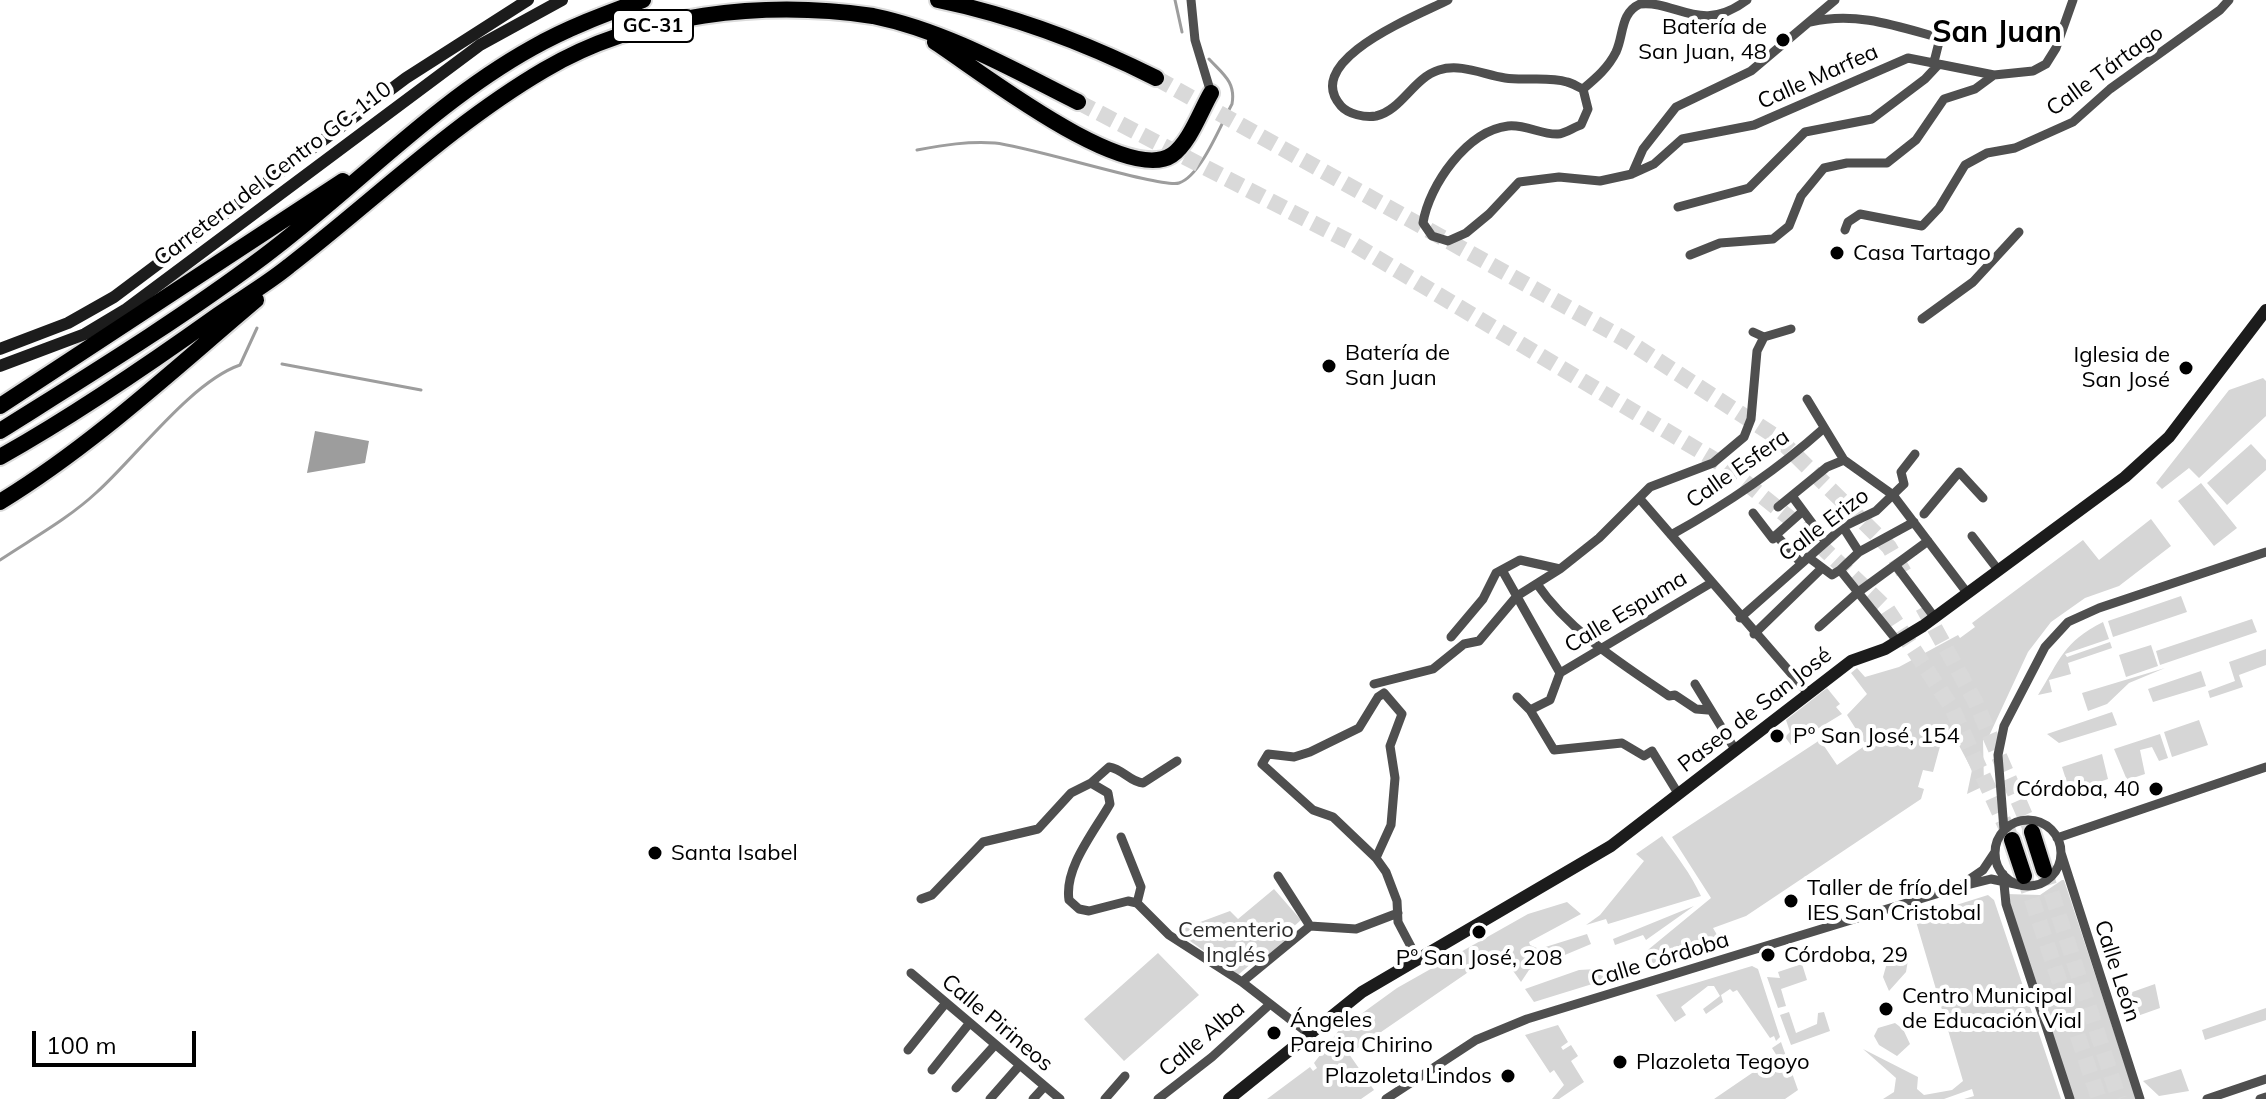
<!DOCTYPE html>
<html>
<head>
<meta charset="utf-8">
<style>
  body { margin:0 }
  #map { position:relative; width:2266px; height:1099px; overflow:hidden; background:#fff; font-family:Mulish,sans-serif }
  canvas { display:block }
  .scale { position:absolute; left:32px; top:1031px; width:164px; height:36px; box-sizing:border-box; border:4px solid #000; border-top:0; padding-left:10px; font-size:24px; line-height:28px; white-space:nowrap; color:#000; -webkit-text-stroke:6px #fff; paint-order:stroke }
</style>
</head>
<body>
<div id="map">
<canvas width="2266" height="1099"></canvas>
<div class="scale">100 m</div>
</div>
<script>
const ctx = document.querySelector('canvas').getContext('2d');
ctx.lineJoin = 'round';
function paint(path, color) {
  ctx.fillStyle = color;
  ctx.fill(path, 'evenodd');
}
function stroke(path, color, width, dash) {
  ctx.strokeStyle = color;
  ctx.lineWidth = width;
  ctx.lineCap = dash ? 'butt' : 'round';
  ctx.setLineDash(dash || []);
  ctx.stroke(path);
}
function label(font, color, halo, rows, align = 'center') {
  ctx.font = font + ' Mulish,sans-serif';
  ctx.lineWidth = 8;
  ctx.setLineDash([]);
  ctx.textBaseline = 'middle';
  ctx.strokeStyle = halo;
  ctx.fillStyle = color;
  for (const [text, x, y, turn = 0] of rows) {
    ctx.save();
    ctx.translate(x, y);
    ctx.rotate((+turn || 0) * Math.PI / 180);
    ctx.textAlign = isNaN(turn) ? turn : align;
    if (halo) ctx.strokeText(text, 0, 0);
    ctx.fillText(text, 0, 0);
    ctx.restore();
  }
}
paint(new Path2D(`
  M2263 378 2266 381V416L2199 478 2189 468 2162 489 2156 483 2229 390Z
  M2251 444 2266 460V470L2227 505 2207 483Z
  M2201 483 2237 528 2214 546 2178 501Z
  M2151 519 2171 546 2119 586 2085 598 2051 622 2028 652 1989 736 1983 740 1984 786 1967 794 1972 770 1954 736 1942 739 1933 772 1923 770 1918 787 1924 789 1921 799 1746 916 1713 928 1723 945 1651 965 1646 954 1649 949 1711 898 1672 837 1820 740 1837 765 1866 745 1847 715 1867 694 1851 673 1857 668 1865 677 1899 667 1958 635 1960 638 1975 627 1972 623 2083 540 2099 560Z
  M2181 596 2187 612 2113 637 2108 621Z
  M2252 619 2257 632 2160 665 2156 651Z
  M2103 622 2109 639 2065 654 2067 657 2110 642 2112 648 2068 663 2071 674 2049 680 2052 692 2038 695C2060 660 2063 642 2103 622Z
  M2151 645 2158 666 2126 677 2119 655Z
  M2266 649V665L2239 675 2243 687 2210 698 2208 691 2235 681 2229 662Z
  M2165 668 2129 683 2107 704 2088 711 2082 693Z
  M2201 671 2206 686 2153 702 2148 689Z
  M1827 688 1840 704 1836 707 1842 714 1791 745 1785 737 1790 732 1786 720Z
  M2112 712 2117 725 2059 743 2047 734Z
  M2199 720 2208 745 2172 757 2164 732Z
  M2160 734 2168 758 2159 761 2152 747 2140 750 2145 774 2127 780 2114 749Z
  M2102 754 2108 779 2070 792 2062 767Z
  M1662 836C1676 855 1691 874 1701 896L1608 924 1606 919 1586 925 1600 915 1644 861 1636 854Z
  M2062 880H2064L2136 1099H2072L2006 894 2040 895Z
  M1274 889 1301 920 1283 936 1287 941 1270 955 1266 951 1238 975 1176 931 1230 911 1238 919Z
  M1988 895 1994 900 2061 1099H1964L1974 1096 1972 1089 1944 1099H1883L1894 1092 1896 1078 1863 1049 1918 1077 1917 1089 1924 1095 1952 1090 1963 1081 1915 918Z
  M1567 902 1581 914 1529 942 1530 945 1539 949 1587 934 1591 944 1529 970 1521 982 1499 951 1349 1054 1374 1090 1361 1099H1267L1310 1067 1313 1071 1317 1068 1314 1063 1339 1030 1397 988 1528 914Z
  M1694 906 1646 940 1643 935 1615 945 1613 939Z
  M1898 949 1908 960 1906 972 1889 991 1883 977 1890 952Z
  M1158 953 1199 995 1124 1061 1084 1019Z
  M1802 964 1807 980 1781 989 1786 1006 1778 1008 1767 977 1780 978 1778 972Z
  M1752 966 1758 969 1780 1037 1776 1041 1774 1036 1770 1038 1737 990 1733 992 1730 989 1721 995 1723 1002 1706 1014 1703 1009 1720 996 1714 986H1708L1681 1007 1686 1015 1675 1022 1656 995Z
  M1614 968 1615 977 1534 1002 1525 989 1579 970Z
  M2155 984 2160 1008 2129 1019 2121 996Z
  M2266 1008V1020L2205 1040 2202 1030Z
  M1789 1012 1796 1033 1817 1024 1818 1013 1824 1012 1830 1031 1791 1045 1780 1015Z
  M1895 1023 1903 1029 1910 1044 1897 1056 1879 1045 1874 1036 1878 1028Z
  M1558 1025 1568 1042 1561 1047 1563 1050 1571 1045 1578 1056 1571 1061 1584 1082 1559 1099H1552L1564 1085 1554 1070 1550 1073 1525 1035Z
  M1781 1042 1798 1090 1785 1099H1714L1777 1056 1772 1048Z
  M2181 1069 2189 1091 2159 1096 2143 1081Z`), '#d6d6d6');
paint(new Path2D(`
  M315 431 369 441 365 463 307 473Z`), '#9d9d9d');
stroke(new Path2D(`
  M1175 0 1182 32
  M917 150C944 145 968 141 995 143 1028 146 1164 189 1179 183 1201 176 1221 124 1232 104 1236 82 1223 74 1209 59
  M282 364 421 390
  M0 560C33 538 68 519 97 492 136 457 191 382 240 365L257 328`), '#9d9d9d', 3);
stroke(new Path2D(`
  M1156 78 1626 340 1778 438 1889 547 1906 576
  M1078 102 1350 242 1725 466 1802 528 1887 609 1952 708 2012 840
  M1923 607 1975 701 2032 832
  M2044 870 2119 1099
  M2024 876 2099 1099`), '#d9d9d9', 16, [16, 8]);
const highway = new Path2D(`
  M938 0C1015 16 1086 43 1156 78
  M935 42C977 69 1126 186 1172 155 1190 142 1200 112 1211 93
  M0 406 343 181
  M0 431C89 375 179 320 263 257 353 190 433 103 532 48 567 28 605 14 643 0
  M0 457C75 415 148 365 218 315 241 299 267 284 289 266 373 201 452 124 544 70 640 13 765 0 873 16 946 31 1012 69 1078 102
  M0 502C93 445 173 370 256 300
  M2032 832 2044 870
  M2012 840 2024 876`);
stroke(highway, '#dbdbdb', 20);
stroke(new Path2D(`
  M1191 0 1195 40 1211 93
  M1448 0C1419 15 1300 60 1341 106 1348 114 1365 118 1376 116 1402 110 1413 78 1439 70 1461 63 1484 75 1505 78 1525 81 1548 76 1567 82 1572 83 1578 87 1583 89
  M1811 22C1855 11 1897 26 1940 38L1934 62
  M1583 89 1588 109 1581 125C1574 127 1565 134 1558 134 1542 135 1525 124 1508 126 1467 131 1429 185 1423 223L1432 236 1448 241 1466 233 1489 214 1519 182 1559 177 1600 181 1632 174 1654 164 1682 139 1754 125 1908 58 1994 75 2033 71 2046 64 2056 48 2073 0
  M1583 89C1596 78 1608 68 1616 52 1624 35 1620 13 1640 4 1676 0 1701 35 1747 0
  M1632 174 1643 149 1676 107 1751 71 1835 0
  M1678 207 1749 188 1805 132 1872 119 1925 79 1939 64
  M1845 230 1848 222 1860 214 1922 226 1939 208 1965 165 1987 153 2015 148 2073 122 2110 89 2220 10 2229 0
  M1690 255 1720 243 1773 239 1789 226 1801 196 1824 168 1847 163H1887L1916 140 1944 99 1975 89 1994 75
  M1922 319 1973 282 2019 232
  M1753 332 1764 337 1791 329
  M1807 399 1844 460 1893 495 1968 594
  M1792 496 1826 542
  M1640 499 1809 694
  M1778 507 1827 467 1844 460
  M1753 513 1773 539 1776 535 1801 563
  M1924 514 1959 472 1983 498
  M1843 527 1859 552
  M1671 535C1727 504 1776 471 1823 429
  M1776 535 1803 511
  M1972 536 1999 571
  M1808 557 1832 575 1840 570 1898 642
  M1896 566 1935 618
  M1502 570 1560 673 1550 700 1530 710
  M1840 570 1859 552 1914 522
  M1537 584C1569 631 1622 664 1669 696L1675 695 1696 709 1708 710
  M1740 618 1843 527 1876 511 1904 484 1901 472 1915 454
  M1819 627 1857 593 1928 541
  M1754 634 1822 568
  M1451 637 1483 599 1496 573 1520 560 1560 569 1599 538 1650 487 1713 463 1744 437 1751 419 1757 351 1764 337
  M1560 673 1711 583
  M1374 684 1433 669 1464 644 1479 641 1517 596 1560 569
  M1695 684 1736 751
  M1517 697 1530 710 1554 750 1622 743 1644 756 1652 751 1679 795
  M1091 783 1109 767C1123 769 1130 782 1143 783L1177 761
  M1995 853a33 33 0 1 1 66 0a33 33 0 1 1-66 0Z
  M2004 830 1998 755 2004 726 2045 647 2068 622 2099 608 2266 552
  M1121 837 1141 887 1137 903
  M2057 838 2266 767
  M2061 853 2140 1099
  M1376 858 1391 825 1395 778 1390 746 1402 714 1384 693 1378 697 1359 728 1310 752 1294 757 1268 754 1262 764 1313 810 1333 817 1376 858 1386 872 1397 901 1398 922 1417 958
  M2003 874 2006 904 2070 1099
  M1278 876 1310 926
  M1964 883 1983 870 1995 852
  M921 899 932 895 983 842 1038 829 1071 793 1091 783 1108 793 1110 804C1094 832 1064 868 1069 900L1079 909 1089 911 1128 901 1137 903 1169 935 1242 982 1309 1034
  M911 973 1060 1099
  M1242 982 1310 926 1356 929 1398 913
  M908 1050 945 1004
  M932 1070 968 1025
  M956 1088 994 1046
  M990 1099 1019 1066
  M1033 1099 1044 1087
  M1105 1099 1125 1076
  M1158 1099 1212 1057 1268 1006
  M1386 1099 1476 1040 1527 1019 1959 887 1991 879 2020 885
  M2207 1099 2266 1079
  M2260 1099 2266 1097`), '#4f4f4f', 9);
stroke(new Path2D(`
  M0 349 68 323 114 297 406 78 528 0
  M0 366 85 334 125 310 480 45 562 0
  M1229 1099 1362 992 1611 846 1851 661 1885 649 1923 626 2125 477 2169 437 2266 310`), '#1c1c1c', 12);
stroke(highway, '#000', 16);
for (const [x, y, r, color] of [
  [1783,40,8,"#000"],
  [1837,253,8,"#000"],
  [1329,366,8,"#000"],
  [2186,368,8,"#000"],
  [1777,736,8,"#000"],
  [2156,789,8,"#000"],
  [655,853,8,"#000"],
  [1791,901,8,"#000"],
  [1479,932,8,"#000"],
  [1768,955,8,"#000"],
  [1886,1009,8,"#000"],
  [1274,1033,8,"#000"],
  [1620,1062,8,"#000"],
  [1508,1076,8,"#000"]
]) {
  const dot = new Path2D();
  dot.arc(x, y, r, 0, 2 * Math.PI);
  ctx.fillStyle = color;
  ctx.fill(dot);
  stroke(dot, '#fff', 3);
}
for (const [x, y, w] of [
  [653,26,80]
]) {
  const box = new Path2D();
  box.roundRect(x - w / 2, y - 16, w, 32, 6);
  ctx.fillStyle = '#fff';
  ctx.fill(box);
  stroke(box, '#000', 2);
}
label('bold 20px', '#000', null, [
  ["GC-31",653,26]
]);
label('22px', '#000', '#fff', [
  ["Batería de",1767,27,"right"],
  ["San Juan, 48",1767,52,"right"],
  ["Casa Tartago",1853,253],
  ["Batería de",1345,353],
  ["San Juan",1345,378],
  ["Iglesia de",2170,355,"right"],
  ["San José",2170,380,"right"],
  ["Pº San José, 154",1793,736],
  ["Córdoba, 40",2140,789,"right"],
  ["Santa Isabel",671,853],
  ["Taller de frío del",1807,888],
  ["IES San Cristobal",1807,913],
  ["Córdoba, 29",1784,955],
  ["Pº San José, 208",1479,958,"center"],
  ["Centro Municipal",1902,996],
  ["de Educación Vial",1902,1021],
  ["Ángeles",1290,1020],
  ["Pareja Chirino",1290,1045],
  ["Plazoleta Tegoyo",1636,1062],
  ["Plazoleta Lindos",1492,1076,"right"]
], 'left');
label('22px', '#000', '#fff', [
  ["Calle Tártago",2105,71,-36],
  ["Calle Marfea",1818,77,-24],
  ["Carretera del Centro GC-110",273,174,-37],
  ["Calle Esfera",1738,469,-35],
  ["Calle Erizo",1824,525,-37],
  ["Calle Espuma",1626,612,-31],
  ["Paseo de San José",1755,710,-38],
  ["Calle Córdoba",1660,960,-17],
  ["Calle León",2117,971,72],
  ["Calle Pirineos",997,1023,40],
  ["Calle Alba",1202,1039,-40]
]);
label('22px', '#2d2d2d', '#fff', [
  ["Cementerio",1236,930],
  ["Inglés",1236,955]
]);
label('bold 30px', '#000', '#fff', [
  ["San Juan",1997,33]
]);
</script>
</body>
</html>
